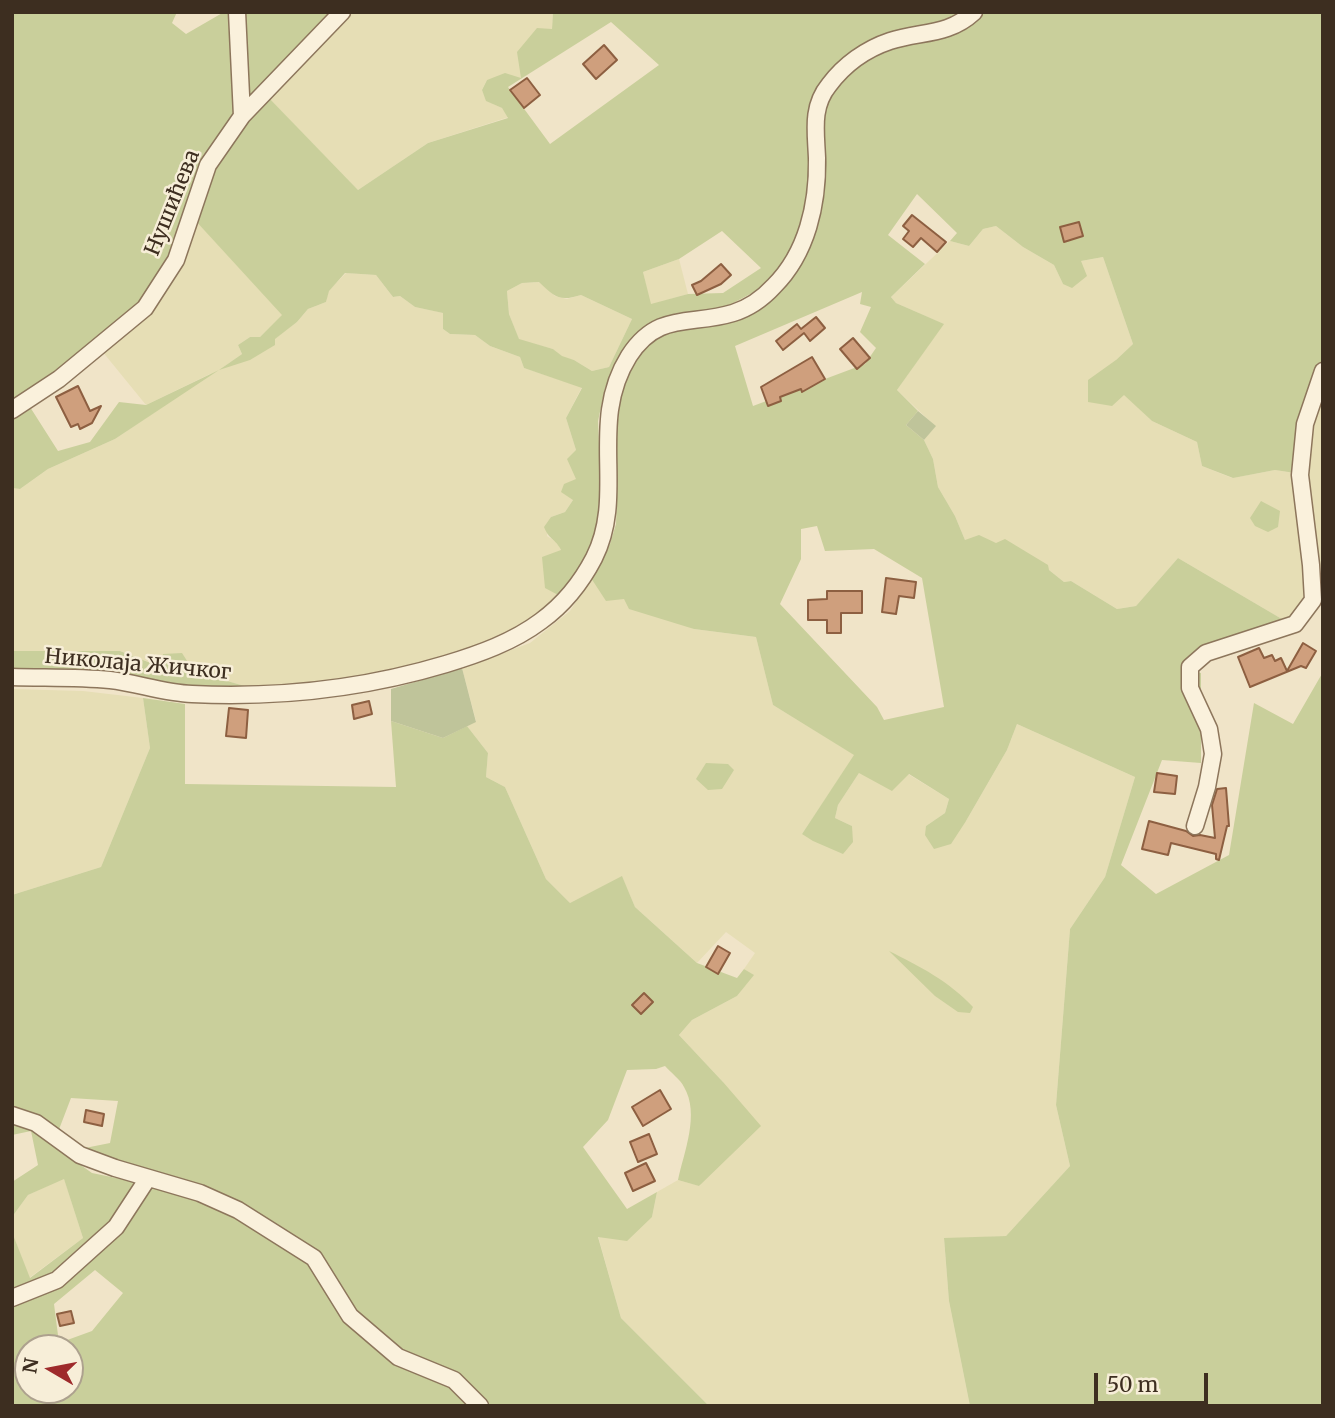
<!DOCTYPE html>
<html>
<head>
<meta charset="utf-8">
<style>
  body { margin:0 }
  #map { position:relative; width:1335px; height:1418px; overflow:hidden; background:#f0e4c8; font-family:Merriweather,serif }
  canvas { display:block }
  .frame { position:absolute; inset:0; border:14px solid #3d2e20; pointer-events:none }
  .north { position:absolute; left:14px; top:1334px; width:70px; height:70px; box-sizing:border-box; background:#f7eed8; border:2px solid #ada18e; border-radius:50%; rotate:280deg; font-size:19px; font-weight:700; line-height:28px; text-align:center; color:#3d2e20 }
  .north::after { content:''; display:block; margin:auto; width:24px; height:32px; background:#9e2a2b; clip-path:polygon(50% 0,100% 100%,50% 72%,0 100%) }
  .scale { position:absolute; left:1094px; top:1373px; width:114px; height:32px; box-sizing:border-box; border:4px solid #3d2e20; border-top:0; padding-left:9px; font-size:21px; line-height:24px; white-space:nowrap; color:#3d2e20; -webkit-text-stroke:5px #f7eed8; paint-order:stroke }
</style>
</head>
<body>
<div id="map">
<canvas width="1335" height="1418"></canvas>
<div class="frame"></div>
<div class="north">N</div>
<div class="scale">50 m</div>
</div>
<script>
const ctx = document.querySelector('canvas').getContext('2d');
ctx.lineJoin = 'round';
function paint(path, color) {
  ctx.fillStyle = color;
  ctx.fill(path, 'evenodd');
}
function stroke(path, color, width, dash) {
  ctx.strokeStyle = color;
  ctx.lineWidth = width;
  ctx.lineCap = dash ? 'butt' : 'round';
  ctx.setLineDash(dash || []);
  ctx.stroke(path);
}
function label(font, color, halo, rows, align = 'center') {
  ctx.font = font + ' Merriweather,serif';
  ctx.lineWidth = 5;
  ctx.setLineDash([]);
  ctx.textBaseline = 'middle';
  ctx.strokeStyle = halo;
  ctx.fillStyle = color;
  for (const [text, x, y, turn = 0] of rows) {
    ctx.save();
    ctx.translate(x, y);
    ctx.rotate((+turn || 0) * Math.PI / 180);
    ctx.textAlign = isNaN(turn) ? turn : align;
    if (halo) ctx.strokeText(text, 0, 0);
    ctx.fillText(text, 0, 0);
    ctx.restore();
  }
}
paint(new Path2D(`
  M349 12H553L552 29 521 79 487 80 482 90 487 101 502 108 509 117 428 143 358 190 267 97Z
  M194 218 283 315 260 337H250L238 345 242 354 222 368 274 339 297 322 308 309 326 302 328 291 346 273 376 275 393 297 400 296 415 307 444 313 443 329 450 334 475 335 490 346 520 357 524 368 582 387 566 418 576 450V479L573 500 565 512 551 517 547 536 558 543 561 550 560 596 522 627 465 654 315 688 248 687 188 670 162 667 120 651H12V488L20 489 48 469 115 439 212 373 146 405 102 351Z
  M996 226 1023 247 1054 265 1063 284 1081 261 1103 257 1133 344 1116 360 1124 394 1152 421 1197 442 1202 466 1232 478 1275 470 1295 473 1307 589 1304 602 1287 622 1178 558 1136 606 1117 609 1071 581 1064 582 1049 570 997 543 965 540 955 516 938 487 933 459 924 440 935 426 897 390 943 324 896 303 891 297 950 241 969 246 983 229Z
  M679 259 688 294 650 305 643 272Z
  M540 282 555 296 567 299 581 295 632 319 609 367 592 371 574 360 562 357 553 349 519 340 509 314 507 291 522 283Z
  M1323 388V589L1308 475 1314 418Z
  M591 578 624 599 694 629 756 637 773 705 855 755 802 834 852 826 835 818 838 805 859 773 908 774 949 799 945 813 926 826 966 821 1007 750 1017 724 1135 777 1105 877 1070 929 1056 1105 1070 1166 1006 1236 944 1239 949 1301 970 1406H709L621 1318 598 1236 652 1217 657 1192 678 1180 700 1186 723 1082 679 1035 692 1020 737 996 753 975 744 969 755 953 726 932 697 963 635 907 622 877 570 903 546 879 505 787 486 777 488 753 467 726 476 721 462 668 530 643 570 611Z
  M12 689 83 691 143 698 150 748 101 867 12 895Z
  M64 1178 83 1238 29 1278 12 1232V1217L28 1195Z`), '#e6deb5');
paint(new Path2D(`
  M12 12H177L172 23 186 34 224 12H339L267 96 358 190 428 143 508 118 502 108 486 101 482 90 487 80 505 73 521 78 517 52 537 28 552 29 553 12H663L666 14 667 12H1323V388L1314 418 1308 475 1275 470 1233 478 1202 466 1197 442 1152 421 1124 395 1112 406 1088 402V380L1116 360 1133 344 1103 257 1081 261 1087 276 1072 288 1063 284 1054 265 1023 247 996 226 983 229 969 246 950 241 957 233 917 194 888 235 925 264 891 297 896 303 944 324 897 390 918 411 906 425 924 440 933 459 938 487 955 516 965 540 979 535 996 543 1005 539 1048 565 1049 570 1064 582 1071 581 1117 609 1136 606 1178 558 1287 622 1209 646 1196 672 1201 673V763L1162 760 1121 865 1156 894 1229 855 1254 703 1293 724 1323 672V1406H970L949 1301 944 1238 1006 1236 1070 1166 1056 1105 1070 929 1105 877 1135 777 1017 724 1007 750 966 821 951 844 934 849 925 835 926 826 945 813 949 799 909 774 892 791 859 773 838 805 835 818 852 826 853 842 843 854 813 841 802 834 854 755 773 705 756 637 694 629 629 609 624 599 606 601 591 578 610 544 616 524 617 496 613 445 614 406 639 349 661 330 749 315 771 283 718 311 677 313 655 321 630 341 615 365 605 388 598 421 602 510 596 540 582 570 560 596 545 588 542 557 561 550C556 539 549 540 544 527L551 517 565 512 573 500 561 492 564 484 576 479 567 459 576 450 566 418 582 388 524 368 520 357 490 346 475 335 450 334 443 329V313L415 307 400 296 393 297 376 275 345 273 329 291 326 302 308 309 297 322 275 339V345L250 360 219 370 115 439 48 469 20 489 12 488V181L14 179ZM611 22 659 65 550 144 508 87ZM194 219 282 315 260 337H250L238 345 242 354 219 370 146 405 119 402 90 442 58 451 30 407 149 311ZM722 231 761 268 723 293 688 294 651 304 643 272 679 259ZM539 282C555 297 559 302 581 295L632 319 609 367 592 371 574 360 562 356 553 349 519 339 509 314 507 291 522 283ZM862 292 860 304 871 307 860 332 876 348 865 364 753 406 735 346ZM817 526 825 551 874 549 922 578 944 707 884 720 877 707 780 604 801 559V529Z
  M1261 501 1280 511 1278 527 1268 532 1255 526 1250 518Z
  M12 651H120L161 667 163 654 182 653 189 664V670L248 687 184 690 12 682Z
  M143 698 185 704V784L396 787 391 721 443 738 467 726 488 753 486 777 505 787 546 879 570 903 622 876 635 907 697 963 737 978 744 969 754 975 737 996 692 1020 679 1035 723 1082 761 1126 699 1186 678 1180C684 1152 700 1114 684 1087 680 1079 671 1073 665 1066L656 1069 627 1070 608 1120 583 1147 627 1209 657 1192 652 1217 627 1241 598 1237 621 1318 709 1406H12V1232L30 1278 83 1238 64 1179 28 1195 12 1217V1182L38 1165 31 1131 12 1135V1123L31 1130 92 1173 121 1179 125 1178 80 1149 110 1143 118 1101 71 1098 58 1132 12 1119V895L101 867 150 748ZM95 1270 123 1293 92 1331 59 1343 54 1304ZM28 1348H70V1390H28Z
  M706 763 728 764 734 770 722 789 708 790 696 779Z
  M889 951C919 966 949 981 973 1007L970 1013 958 1012 935 996Z`), '#c9cf9b');
paint(new Path2D(`
  M918 411 936 426 924 440 906 425Z
  M462 668 476 722 443 738 391 721V689Z`), '#bfc49a');
const building = new Path2D(`
  M604 45 617 60 596 79 583 64Z
  M527 78 540 95 524 108 510 90Z
  M912 215 946 242 937 252 921 238 913 247 903 239 909 231 903 226Z
  M1079 222 1083 236 1064 242 1060 227Z
  M721 264 731 275 721 284 697 295 692 285 701 281Z
  M816 317 825 328 810 341 804 333 783 350 776 341 797 324 801 329Z
  M853 338 870 358 857 369 840 349Z
  M812 357 825 379 802 392 801 389 780 397 781 401 768 406 761 387Z
  M78 386 90 411 101 406 92 423 80 429 78 424 71 427 56 397Z
  M886 578 916 582 914 598 899 596 896 614 882 612Z
  M827 591H862V613H841V633H827V620H808V600L827 599Z
  M1303 643 1316 651 1306 668 1301 666 1250 687 1238 657 1259 648 1264 658 1272 655 1275 661 1281 658 1287 671Z
  M369 701 372 714 354 719 352 705Z
  M229 708 248 710 246 738 226 736Z
  M1157 773 1177 776 1175 794 1154 792Z
  M1226 788 1229 826H1227L1219 860 1216 859V854L1171 843 1168 855 1142 849 1149 821 1186 831 1193 836 1200 835 1215 838 1212 805 1217 789Z
  M718 946 730 953 718 974 706 967Z
  M644 993 653 1002 641 1014 632 1005Z
  M660 1090 671 1109 643 1126 632 1107Z
  M86 1110 104 1114 102 1126 84 1122Z
  M649 1134 657 1154 638 1162 630 1142Z
  M646 1163 655 1181 633 1191 625 1173Z
  M71 1311 74 1323 60 1326 57 1314Z`);
paint(building, '#cf9f7d');
stroke(building, '#8d5f41', 2);
const minor = new Path2D(`
  M237 12 242 116
  M12 410 59 379 145 308 176 260 208 165 242 116 342 12
  M12 677C45 678 77 677 110 680 137 683 164 693 192 694 278 698 363 689 446 664 479 654 513 642 541 621 563 605 581 583 594 558 627 493 587 423 629 356 658 311 691 326 733 313 749 308 763 298 774 286 807 253 818 204 817 158 816 132 811 107 829 85 844 65 866 49 890 41 921 31 948 36 974 12
  M1195 826 1207 787 1213 754 1209 729 1190 688V667L1206 653 1295 624 1313 600 1311 565 1300 475 1305 424 1323 371
  M12 1115 36 1123 80 1155 115 1168 200 1193 238 1210 314 1258 350 1316 398 1357 454 1380 480 1406
  M12 1298 57 1280 116 1227 148 1178`);
stroke(minor, '#8d765c', 19);
stroke(minor, '#faf1dc', 16);
label('21px', '#3d2e20', '#f7eed8', [
  ["Нушићева",173,203,-68],
  ["Николаја Жичког",138,665,5]
]);
</script>
</body>
</html>
